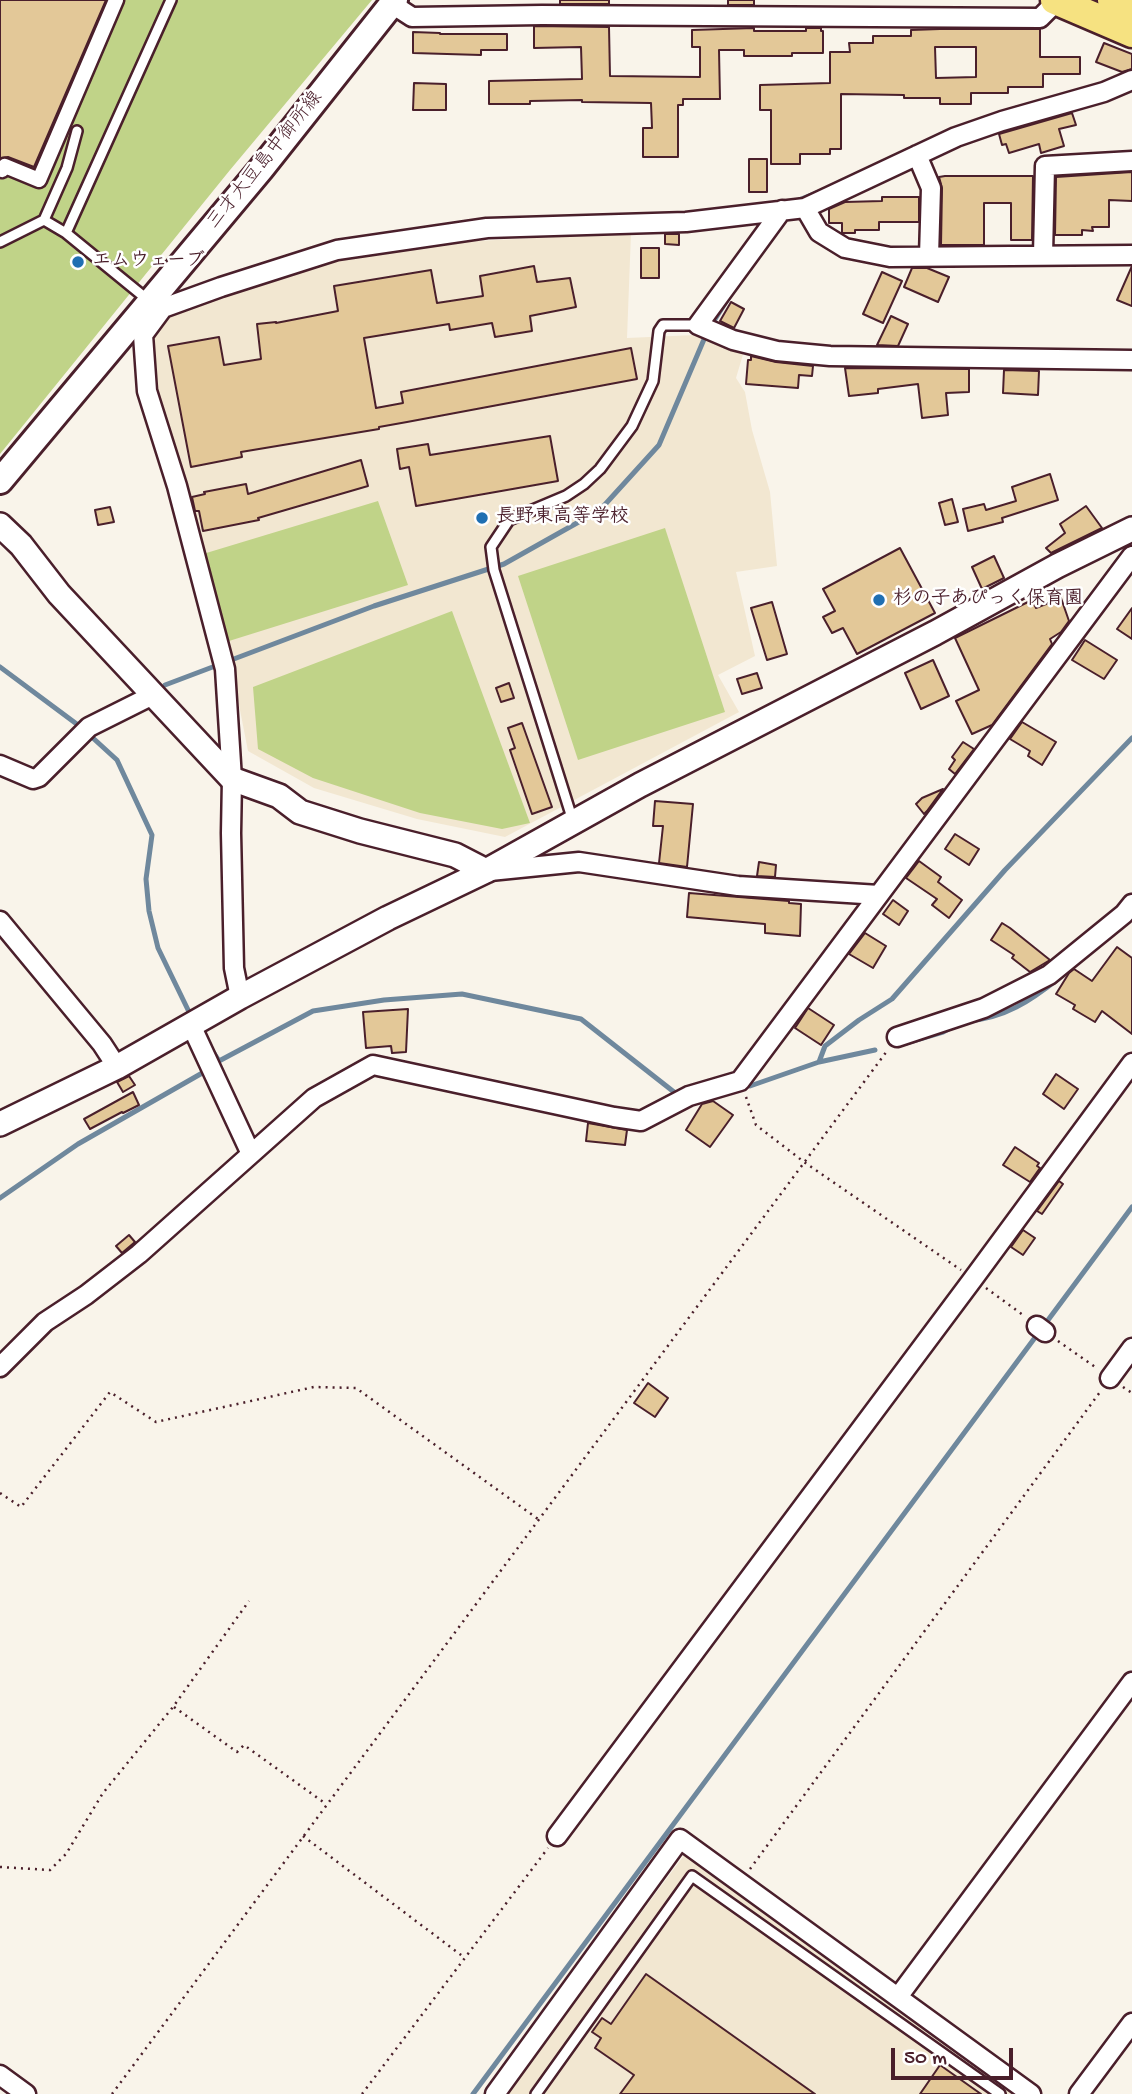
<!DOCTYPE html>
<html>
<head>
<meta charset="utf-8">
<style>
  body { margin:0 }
  #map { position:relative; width:1132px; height:2094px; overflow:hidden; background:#f9f4ea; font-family:"Gochi Hand",sans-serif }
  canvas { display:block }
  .scale { position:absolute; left:891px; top:2048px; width:122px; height:32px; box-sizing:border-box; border:4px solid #4a1f2b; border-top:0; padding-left:9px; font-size:21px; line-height:24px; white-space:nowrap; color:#4a1f2b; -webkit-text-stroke:5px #fff; paint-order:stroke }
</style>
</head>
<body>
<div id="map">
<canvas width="1132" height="2094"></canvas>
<div class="scale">50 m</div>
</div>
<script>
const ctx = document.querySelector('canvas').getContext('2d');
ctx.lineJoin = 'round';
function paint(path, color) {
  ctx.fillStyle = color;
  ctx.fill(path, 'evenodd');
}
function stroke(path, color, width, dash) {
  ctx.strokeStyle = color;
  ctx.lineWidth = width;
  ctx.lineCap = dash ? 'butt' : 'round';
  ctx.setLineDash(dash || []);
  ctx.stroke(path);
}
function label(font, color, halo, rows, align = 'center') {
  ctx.font = font + ' "Gochi Hand","Klee One",sans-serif';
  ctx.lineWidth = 5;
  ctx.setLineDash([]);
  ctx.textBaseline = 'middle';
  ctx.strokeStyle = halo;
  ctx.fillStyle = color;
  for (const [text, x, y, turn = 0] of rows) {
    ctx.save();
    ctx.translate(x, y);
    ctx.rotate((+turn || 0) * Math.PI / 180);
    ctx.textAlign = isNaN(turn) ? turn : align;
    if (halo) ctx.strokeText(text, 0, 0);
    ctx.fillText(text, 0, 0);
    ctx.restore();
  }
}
paint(new Path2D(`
  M631 233 627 338 695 335 744 351 736 378 745 392 752 430 770 492 777 566 736 572 755 656 718 675 739 712 505 837 417 819 314 788 248 751 232 669 153 391 148 335 163 320 196 304 338 255 439 243Z
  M685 1854 1024 2094H506Z`), '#f2e7d1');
paint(new Path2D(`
  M0 0H372L230 170 0 454Z
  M378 501 408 585 229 641 203 554Z
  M665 528 725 712 578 760 518 576Z
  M452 611 530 823 502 829 420 813 313 778 258 749 253 687Z`), '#c0d388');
stroke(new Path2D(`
  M980 120 1017 108
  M794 202 831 187
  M712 324 729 297
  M0 667 78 725
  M165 685 374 606 504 564 600 510 659 445 705 337
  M94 739 117 760 152 835 146 879 149 911 158 948 191 1016
  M968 1021C1005 1018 1030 1001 1058 979
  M906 1043 943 1032 952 1027
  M211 1049 219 1061 313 1011 384 1000 462 994 581 1019 674 1092
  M819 1062 825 1046 859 1020 892 999 1005 870 1132 738
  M750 1086 819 1062 875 1050
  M0 1198 78 1144 204 1072
  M473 2094 1132 1207`), '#6f889d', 5);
const building = new Path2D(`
  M0 0H106L34 167 8 157 0 158Z
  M560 0H609V4H560Z
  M728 0H754V5H728Z
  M534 26 609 27 610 76 700 77V47H692V30L754 28V31H806V28H821V31H823V53H792V56H744V50H719L720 99H683V105H678V157H643V128H652L651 103 582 102V100L530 101V104H489V81L582 79 581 47 534 48Z
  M940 29H1040V57H1080V74H1043V87H1008V93H971V104H940V98H904V95L841 94V149H830V154H800V164H771V110H760V85L830 83V52H850L849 43H873V36H911V30ZM935 47H976V77L936 78Z
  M413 32 440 33V34H507V50H481V55L413 53Z
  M1104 43 1132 54V69L1122 72 1096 62Z
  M414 83 446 84V110H413Z
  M1072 113 1076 125 1059 129 1064 146 1041 153 1039 144 1009 153 1006 144 1002 145 999 134Z
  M749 159H767V192H749Z
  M1132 172V201L1109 200V227H1092L1093 231 1082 230V235H1055L1056 177Z
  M945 176H1033L1032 240H1011V203H984V245H941L942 188 939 177Z
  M882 197H919V222H879V230H855V233H842V223H829V209L845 202 882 201Z
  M665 234H679V245L665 244Z
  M641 248H659V278H641Z
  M534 266 537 282 570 278 576 307 530 316 532 331 495 337 492 323 450 330 449 324 364 338 376 408 403 403 401 392 631 348 637 379 407 422 379 427V429L241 452 242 457 191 467 168 346 219 337 224 365 261 359 257 324 276 322V323L338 311 334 286 431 270 437 303 483 296 480 276Z
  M1132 266V306L1117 300Z
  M912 268H927L949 277 938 302 904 287Z
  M882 272 902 281 883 323 863 314Z
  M731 302 744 309 734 328 720 321Z
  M891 316 908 324 898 346 877 345Z
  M751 356 776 362 813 366 812 376 799 375 798 388 746 384 748 360H751Z
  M845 368 969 369V392L946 393 948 415 922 418 918 384 878 389V393L849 396Z
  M1004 370 1039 371 1038 395 1003 393Z
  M550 436 558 481 416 506 409 467 400 469 397 449 428 444 430 455Z
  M361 460 368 486 258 518 259 520 203 531 199 511H195L192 497 205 494 204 492 246 484 248 494Z
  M1050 474 1058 500 1002 518 1003 522 968 531 963 509 984 504 986 510 1016 501 1012 487Z
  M952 499 958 522 945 525 939 503Z
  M1086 506 1102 528 1051 553 1046 548 1065 533 1060 524Z
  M110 507 114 522 98 525 95 510Z
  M900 548 935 613 857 654 843 628 832 633 823 617 835 611 823 589Z
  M994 556 1004 578 982 589 972 567Z
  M1061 598 1069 621 1061 632 1050 639 1052 644 992 725 972 734 956 701 979 690 955 638 1032 600 1036 608Z
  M772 602 787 654 767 660 751 608Z
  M1132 608V639L1117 629Z
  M1085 640 1117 660 1104 679 1072 660Z
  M933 660 949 696 921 709 905 673Z
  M757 673 762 688 742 694 737 679Z
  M509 683 514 698 501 702 496 688Z
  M1022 722 1056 742 1042 765 1028 756 1030 751 1010 739Z
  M522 723 552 807 532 814 510 750 515 748 508 728Z
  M963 742 974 749 955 774 949 769 955 760 952 757Z
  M943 789 927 811 924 814 916 804 922 798Z
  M655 801 693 804 687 867 659 863 663 826H653Z
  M955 834 979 849 969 865 945 849Z
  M919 861 941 877 938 882 962 900 949 918 932 905 937 899 906 878Z
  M759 862 776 865 775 877 757 876Z
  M689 893 789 901V903L801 904 800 936 765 933V924L687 917Z
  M893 900 908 911 899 925 883 914Z
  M1002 923 1010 928 1050 960 1030 972 1012 958 1014 955 991 940Z
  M865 933 886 946 873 968 849 954Z
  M1117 947 1132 958V1034L1102 1011 1095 1022 1073 1009 1075 1005 1056 994 1069 973 1074 969 1092 981Z
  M808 1008 834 1025 821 1045 795 1028Z
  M408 1009 406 1052 392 1053 391 1046 366 1048 363 1012Z
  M1056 1074 1078 1089 1064 1109 1043 1094Z
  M129 1076 135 1085 123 1092 117 1082Z
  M133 1092 139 1105 123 1113 122 1112 90 1129 84 1119Z
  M713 1101 733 1115 710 1147 686 1130 702 1104Z
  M588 1123 627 1130 625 1145 586 1141Z
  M1015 1147 1039 1163 1037 1166 1040 1168 1030 1182 1003 1165Z
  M1059 1181 1063 1184 1042 1214 1037 1211Z
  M1023 1230 1035 1238 1023 1255 1011 1247Z
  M129 1235 135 1242 122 1253 116 1246Z
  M648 1383 668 1398 655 1417 634 1403Z
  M646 1974 815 2094H620L634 2075 595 2048 601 2038 592 2032 602 2018 611 2024Z
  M940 2065 981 2094H920Z`);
paint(building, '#e3c898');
stroke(building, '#4a1f2b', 2);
const service = new Path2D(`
  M44 220 66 233 148 300
  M66 233 171 0
  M0 242 44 220 67 168 77 131
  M573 821 494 570 491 547 509 520 566 496 584 484 600 469 632 426 653 381 659 331 663 325H698
  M536 2094 692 1876 1000 2094`);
const pedestrian = new Path2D(`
  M0 169 2 170 5 166 39 180 116 0`);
const minor = new Path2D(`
  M392 4 412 17 542 15 1040 18 1057 1
  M917 155 931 188 929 256
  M805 208 819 232 845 248 890 257 1132 255
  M782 210 698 325 733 340 777 351 830 356 1132 360
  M1043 255 1045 166 1132 161
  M150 301 163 308 221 287 337 250 487 228 686 222 805 208 956 137 1002 121 1104 92 1132 80
  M163 308 143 335 147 391 177 486 225 669 232 779 231 833 234 968 240 997
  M0 765 33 779 39 777 89 727 153 695
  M490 871 579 862 738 886 879 895
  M0 921 102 1044 117 1067
  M191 1025 251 1154
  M897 1037 984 1008 1049 975 1124 914 1132 904
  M1037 1326 1045 1332
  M0 1367 45 1322 86 1295 139 1254 314 1098 373 1065 614 1117 641 1121 689 1096 740 1081 1132 556
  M1110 1378 1132 1348
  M557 1836 973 1279 1132 1063
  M898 1997 1132 1682
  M0 2075 26 2094
  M495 2094 680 1839 1031 2094
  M1079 2094 1132 2023`);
const tertiary = new Path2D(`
  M0 525 21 545 59 594 232 779 279 796 300 812 360 831 455 855 486 871
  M0 1124 117 1067 240 997 388 918 486 871 640 785 935 633 1057 566 1132 529`);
const secondary = new Path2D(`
  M0 481 261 169 395 0`);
const primary = new Path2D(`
  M1055 0 1132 33
  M1112 0 1132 9`);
stroke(service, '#4a1f2b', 14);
stroke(pedestrian, '#4a1f2b', 19);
stroke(minor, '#4a1f2b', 23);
stroke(tertiary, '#4a1f2b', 28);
stroke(secondary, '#4a1f2b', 30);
stroke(primary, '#4a1f2b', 33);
stroke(new Path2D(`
  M746 1097 756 1125 804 1162 961 1270
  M986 1288 1023 1315
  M1058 1341 1098 1369
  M1123 1387 1132 1393
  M0 1493 21 1507 110 1392 156 1422 314 1387 356 1388 538 1519
  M174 1707 237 1752 244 1745 326 1804
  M303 1836 465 1958
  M0 1867 50 1870 66 1854 103 1793 173 1707 249 1601
  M750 1869 1100 1392
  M112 2094 887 1051
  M362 2094 548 1848`), '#4a1f2b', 2.5, [2, 5]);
stroke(service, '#fff', 9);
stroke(pedestrian, '#fff', 14);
stroke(minor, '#fff', 18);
stroke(tertiary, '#fff', 23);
stroke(secondary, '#fff', 24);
stroke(primary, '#f6e281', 28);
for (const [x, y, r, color] of [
  [78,262,7,"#1f6fb2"],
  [482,518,7,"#1f6fb2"],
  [879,600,7,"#1f6fb2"]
]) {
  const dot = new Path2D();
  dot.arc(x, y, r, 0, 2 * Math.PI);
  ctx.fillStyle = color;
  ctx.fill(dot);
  stroke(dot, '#fff', 2.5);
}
label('19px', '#4a1f2b', '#fff', [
  ["三才大豆島中御所線",266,161,-51]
]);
label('bold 19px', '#4a1f2b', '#fff', [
  ["エムウェーブ",92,262],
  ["長野東高等学校",496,518],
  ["杉の子あぴっく保育園",893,600]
], 'left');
</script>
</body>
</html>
